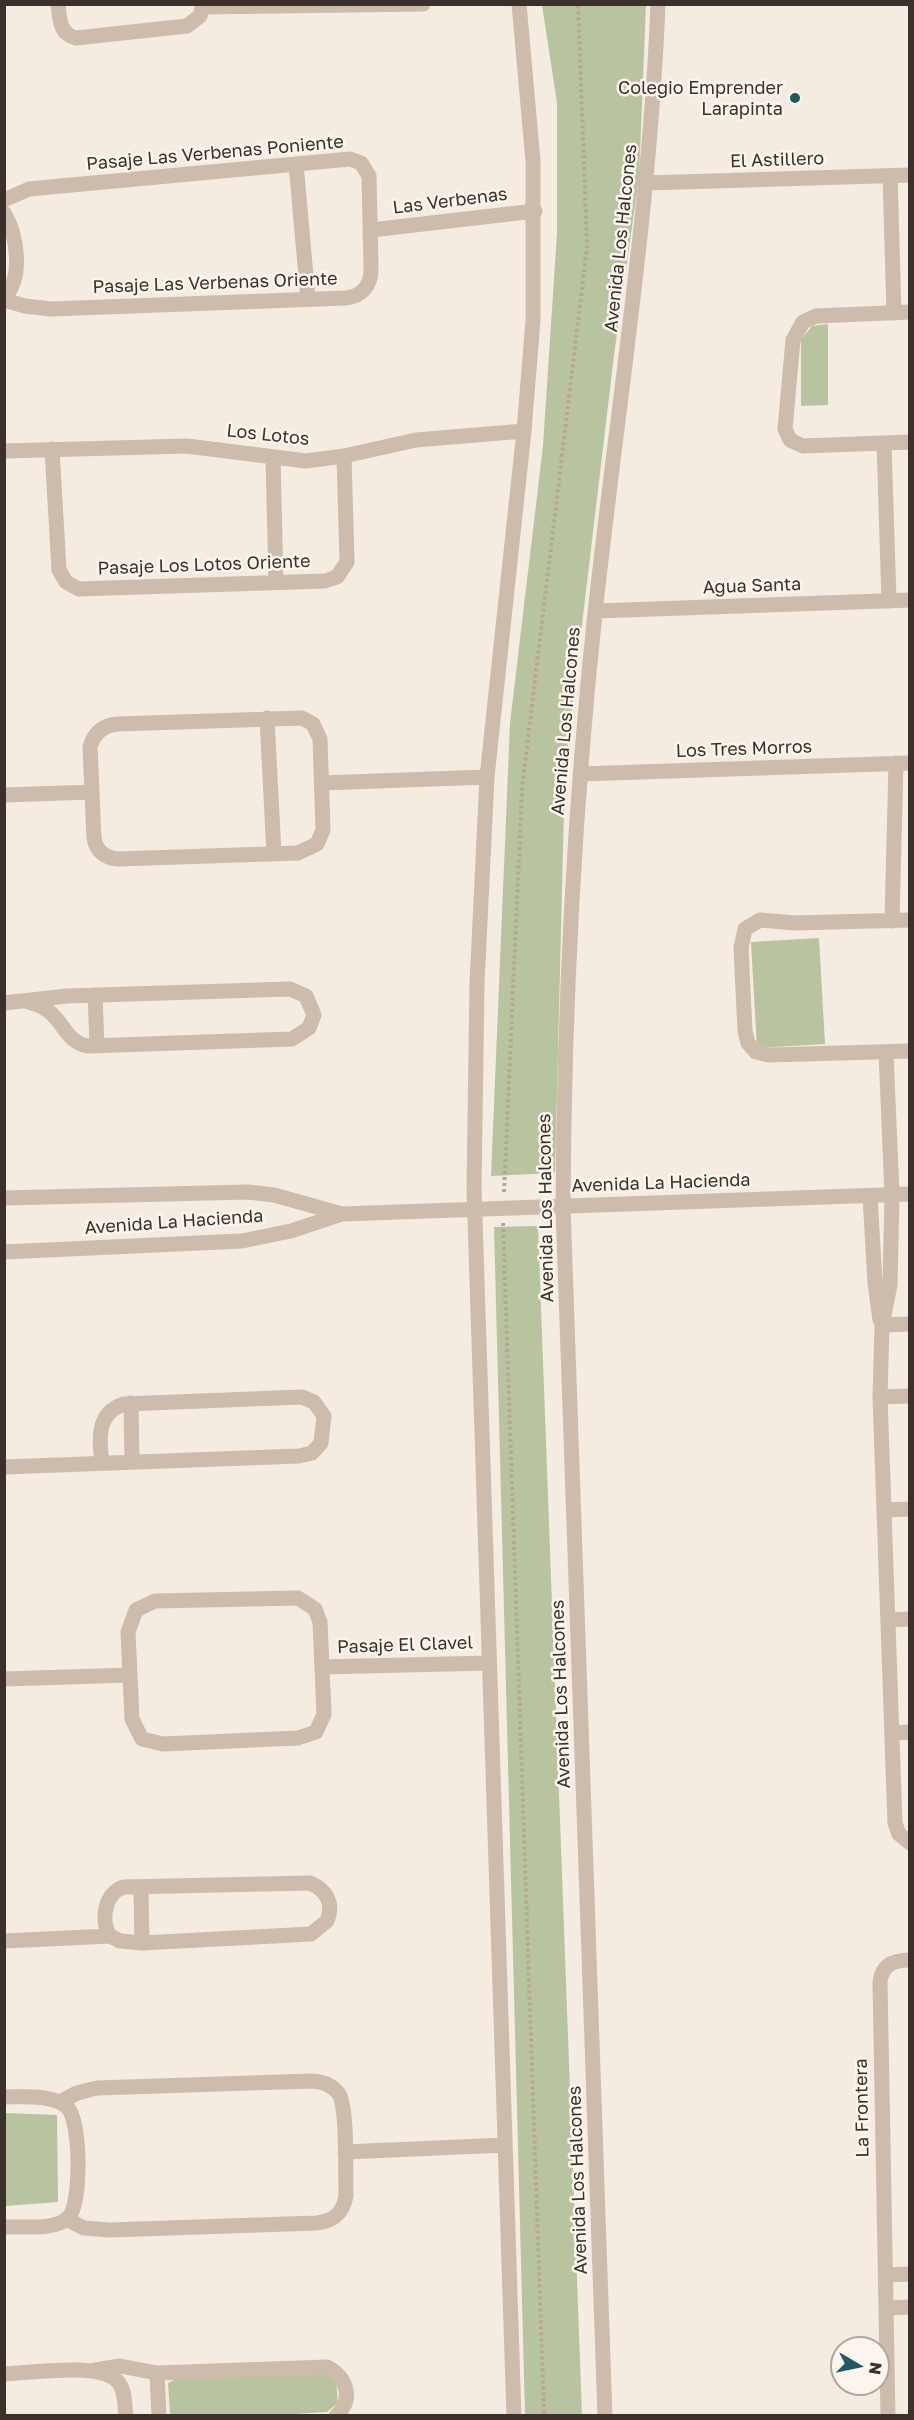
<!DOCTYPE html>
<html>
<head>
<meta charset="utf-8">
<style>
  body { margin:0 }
  #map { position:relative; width:914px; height:2420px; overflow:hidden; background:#f4ebe1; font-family:"Golos Text",sans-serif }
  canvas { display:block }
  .frame { position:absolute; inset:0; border:6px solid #3b302b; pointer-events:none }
  .north { position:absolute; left:830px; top:2336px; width:60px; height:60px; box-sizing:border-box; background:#fbf5ee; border:2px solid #aea6a0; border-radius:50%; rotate:99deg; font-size:16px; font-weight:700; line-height:24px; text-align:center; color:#3b302b }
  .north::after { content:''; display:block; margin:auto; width:21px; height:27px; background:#1f5a5e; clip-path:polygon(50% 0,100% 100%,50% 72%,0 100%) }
</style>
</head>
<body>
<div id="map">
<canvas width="914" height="2420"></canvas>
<div class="frame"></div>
<div class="north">N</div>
</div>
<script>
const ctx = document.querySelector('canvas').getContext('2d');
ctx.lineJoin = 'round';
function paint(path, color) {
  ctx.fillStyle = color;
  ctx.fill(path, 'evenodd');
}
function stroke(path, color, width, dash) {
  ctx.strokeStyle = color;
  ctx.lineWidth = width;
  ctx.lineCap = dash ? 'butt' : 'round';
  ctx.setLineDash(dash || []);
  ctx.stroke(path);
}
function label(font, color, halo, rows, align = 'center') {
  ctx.font = font + ' "Golos Text",sans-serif';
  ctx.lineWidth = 5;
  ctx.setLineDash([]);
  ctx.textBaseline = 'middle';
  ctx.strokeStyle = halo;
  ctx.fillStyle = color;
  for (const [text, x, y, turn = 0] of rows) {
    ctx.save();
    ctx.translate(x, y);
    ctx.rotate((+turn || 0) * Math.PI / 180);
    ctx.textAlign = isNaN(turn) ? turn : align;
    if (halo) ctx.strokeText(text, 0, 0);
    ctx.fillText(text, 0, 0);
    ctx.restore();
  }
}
paint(new Path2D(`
  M542 5H646L639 177 614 355 565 768 555 1173 491 1176 510 723 543 446 557 233V103Z
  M828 324V405L801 406V340L812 326Z
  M819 938 825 1044 757 1048 751 942Z
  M538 1226 582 2415V2416L525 2415 494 1227Z
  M5 2113 57 2115 58 2202 5 2206Z
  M320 2371 336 2380 338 2403 327 2412 262 2416 170 2415 168 2383 176 2379Z`), '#b8c4a0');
stroke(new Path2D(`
  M504 1192 522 789 587 247 578 4
  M503 1223 544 2416`), '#b9a596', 4, [3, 3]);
stroke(new Path2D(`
  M58 4C60 19 59 34 76 38L187 26 200 16 203 4
  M203 7 423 4
  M296 164 308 299
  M890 176 894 313
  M647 183 910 175
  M4 200 29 189 350 159 361 163 369 176 371 269C371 286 362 296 346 298L51 309 25 306 4 300
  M4 213C17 234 24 279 4 297
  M371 230 535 211
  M910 312 816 316 803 322 793 340 785 429 790 440 803 446 910 442
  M884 443 889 601
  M52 449 59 570 66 582 79 589 325 581 337 577 347 562 344 456
  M4 451 187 446 306 461 344 456 416 440 524 431
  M273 458 276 582
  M596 611 910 600
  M267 718 274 854
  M302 718 313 724 320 739 323 830 317 844 298 853 118 859C105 858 96 851 94 838L90 747C94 733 103 725 118 724Z
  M580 774 910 763
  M322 783 487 777
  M4 795 92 792
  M910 920 795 923 760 920 745 929 741 948 745 1031 748 1043 756 1052 769 1055 910 1051
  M892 921 896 763
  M95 995 97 1045
  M4 1003 67 996 290 989 306 996 314 1015 309 1028 292 1039 88 1046C60 1041 65 1010 28 1002
  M886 1052 892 1195 890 1285 882 1325 880 1397 895 1823 899 1834 910 1843
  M870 1196 875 1283 880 1320
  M4 1198 248 1192 274 1195 342 1214
  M4 1252 242 1241 291 1231 342 1214 910 1194
  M882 1325 910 1324
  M880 1397 910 1396
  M131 1403 132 1462
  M4 1467 299 1456 312 1453 321 1443 324 1416 314 1402 302 1397 124 1404C96 1413 99 1440 102 1463
  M884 1510 910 1509
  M298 1598 315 1609 320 1622 324 1714 316 1732 298 1738 163 1744 142 1739 132 1719 128 1632 136 1610 155 1601Z
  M888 1620 910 1619
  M322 1667 489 1663
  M4 1679 130 1675
  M892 1733 910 1732
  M141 1887 142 1943
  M4 1941 110 1936 120 1941 142 1943 311 1934 327 1921C334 1904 327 1890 310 1883L124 1887C105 1892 100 1920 110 1936
  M4 2097C23 2097 52 2094 67 2107 81 2119 82 2206 68 2218 54 2231 22 2226 4 2227
  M60 2102 77 2093 97 2088 311 2081C322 2081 332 2085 339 2094 348 2109 345 2175 346 2196 343 2213 334 2221 317 2223L109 2230 84 2228 66 2219
  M345 2152 505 2145
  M885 2275 910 2274
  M886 2308 910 2307
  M95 2370 120 2366 157 2373 327 2367C347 2377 354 2400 336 2416
  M157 2373 159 2416
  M4 2374C31 2373 103 2361 119 2383 126 2393 124 2404 126 2416
  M514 2416 474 1188 477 984 487 777 524 431 533 320V161L519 4
  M605 2416 563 1206C564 1008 574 811 595 613 617 410 650 209 658 4
  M888 2416 880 1982C882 1964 894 1960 910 1960`), '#cdbbac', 15);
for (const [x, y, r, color] of [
  [795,98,6,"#1f5a5e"]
]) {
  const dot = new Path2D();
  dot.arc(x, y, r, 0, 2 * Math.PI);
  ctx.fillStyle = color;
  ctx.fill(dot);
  stroke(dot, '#fbf5ee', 2);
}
label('18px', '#3b302b', '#fbf5ee', [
  ["Colegio Emprender",783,88],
  ["Larapinta",783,109]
], 'right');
label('18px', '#3b302b', '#fbf5ee', [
  ["Pasaje Las Verbenas Poniente",215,153,-5],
  ["El Astillero",777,160,-2],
  ["Las Verbenas",450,201,-7],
  ["Avenida Los Halcones",621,238,-84],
  ["Pasaje Las Verbenas Oriente",215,283,-2],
  ["Los Lotos",268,435,6],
  ["Pasaje Los Lotos Oriente",204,565,-2],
  ["Agua Santa",752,586,-2],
  ["Avenida Los Halcones",566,721,-85],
  ["Los Tres Morros",744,749,-2],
  ["Avenida La Hacienda",661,1183,-2],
  ["Avenida Los Halcones",546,1208,-91],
  ["Avenida La Hacienda",174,1222,-4],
  ["Pasaje El Clavel",405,1645,-2],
  ["Avenida Los Halcones",561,1694,-92],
  ["La Frontera",862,2108,-91],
  ["Avenida Los Halcones",578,2180,-92]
]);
</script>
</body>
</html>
